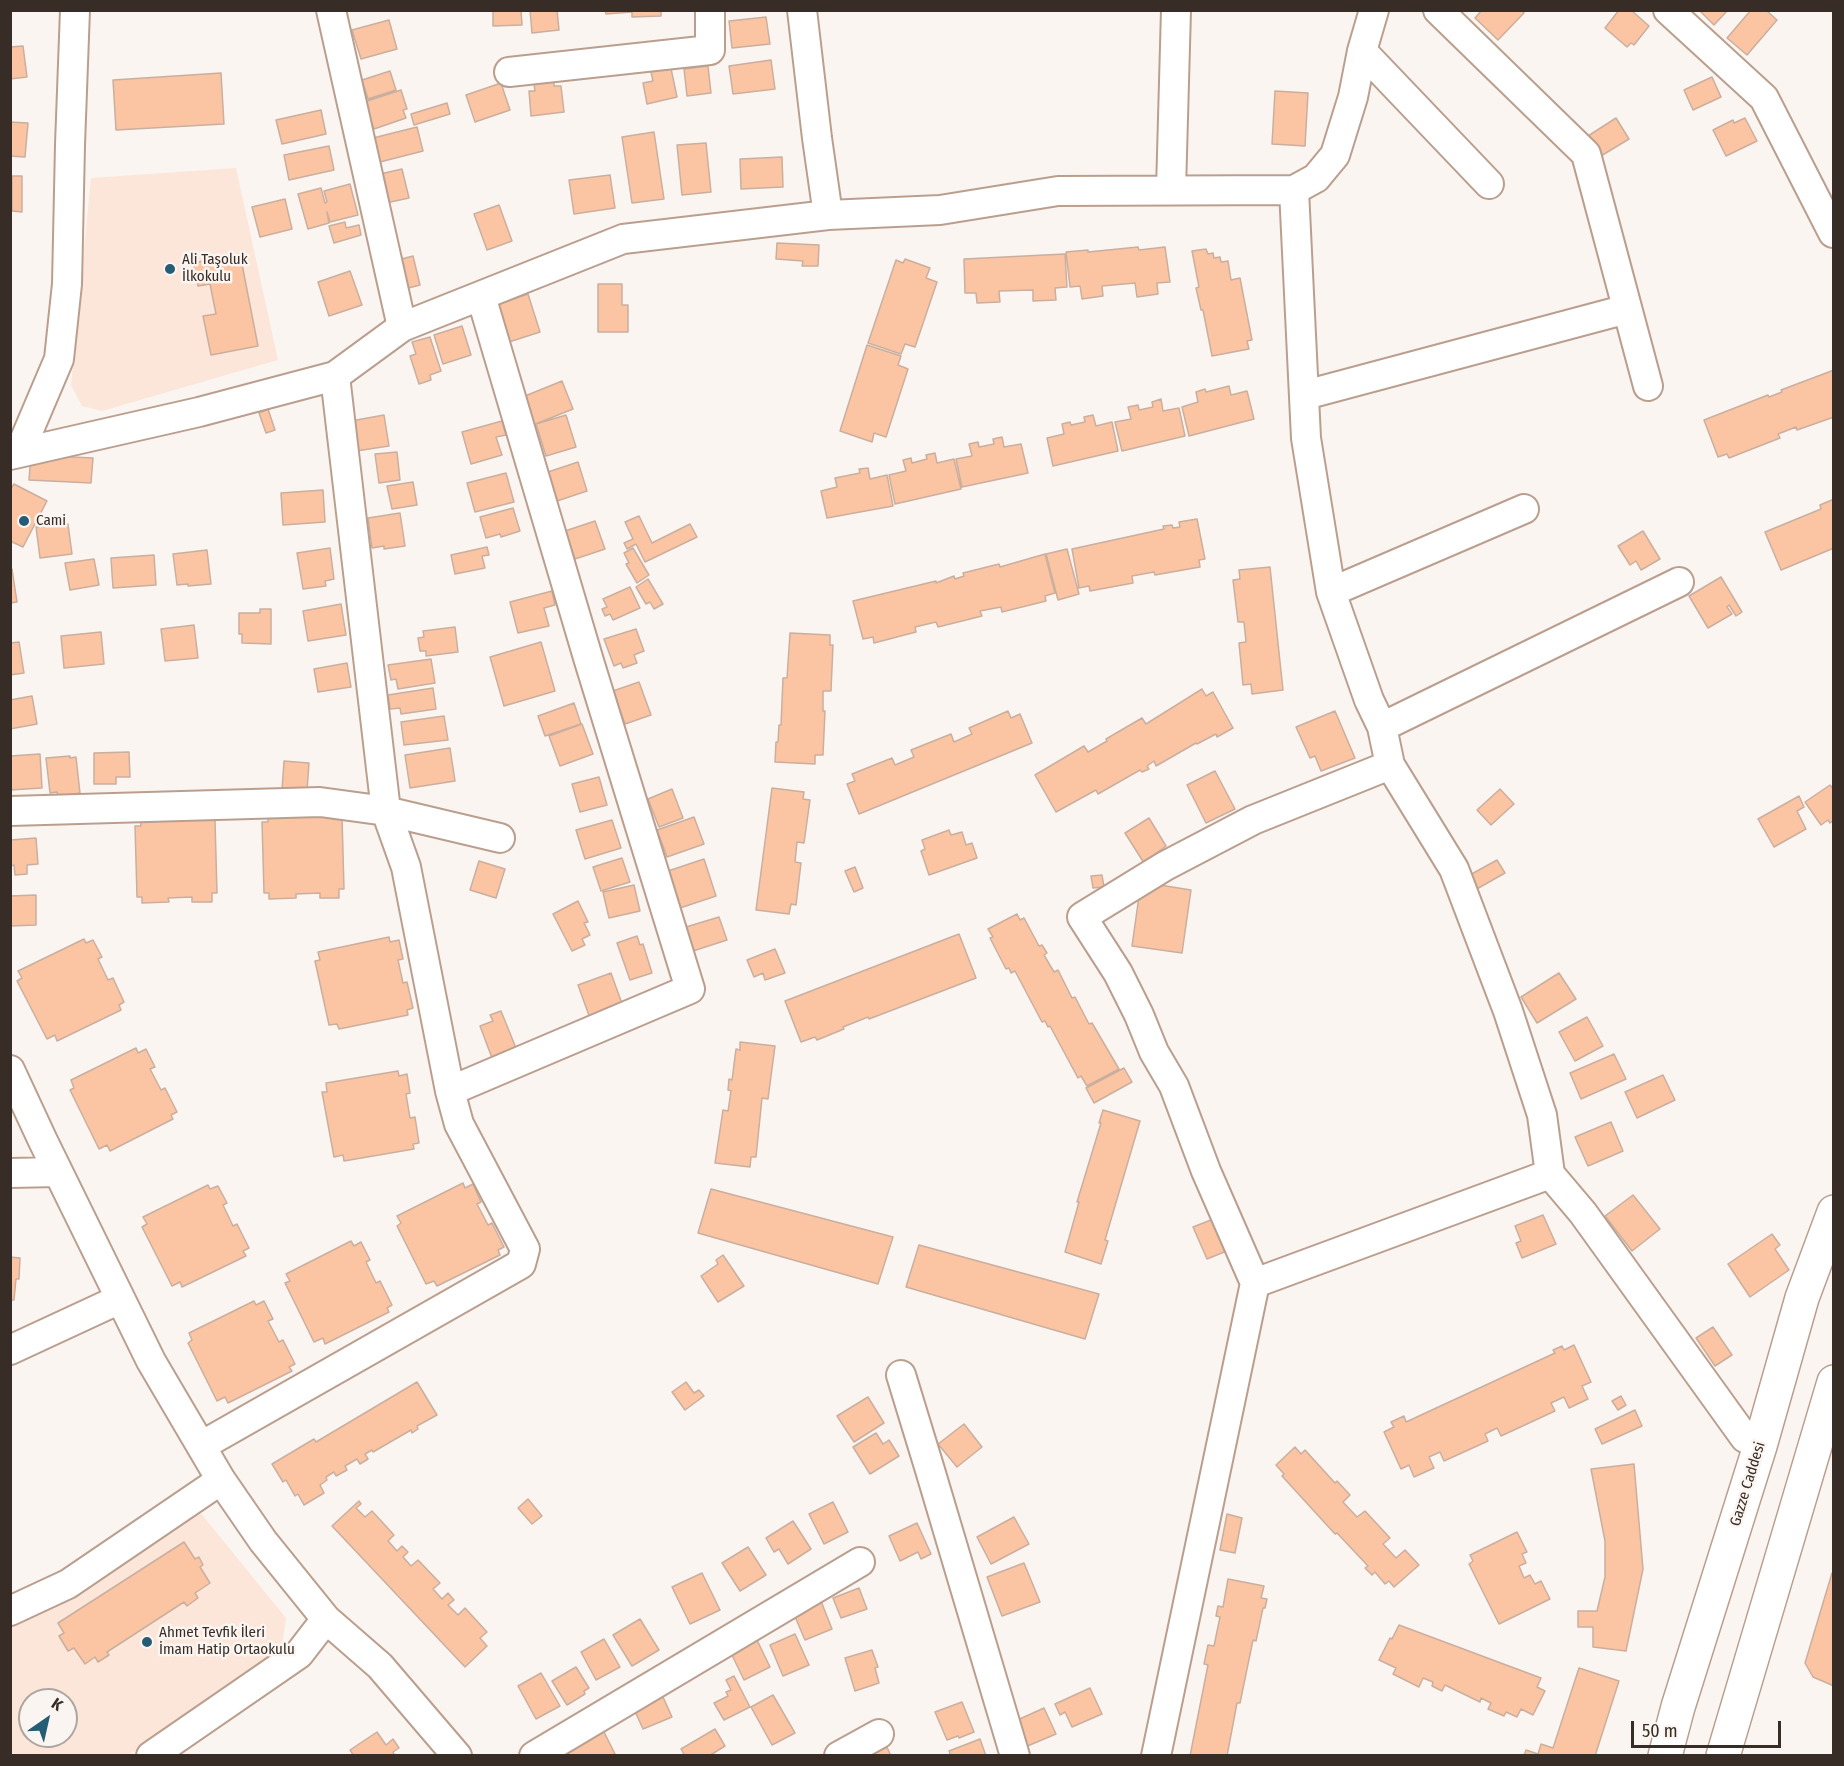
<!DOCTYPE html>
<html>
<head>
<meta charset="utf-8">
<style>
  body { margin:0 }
  #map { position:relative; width:1844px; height:1766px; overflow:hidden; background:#fbf5f1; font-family:"Fira Sans Condensed",sans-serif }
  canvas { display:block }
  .frame { position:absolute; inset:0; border:12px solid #382d26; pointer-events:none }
  .north { position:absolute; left:18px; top:1688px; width:60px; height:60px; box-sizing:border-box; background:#fbf5f1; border:2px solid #ada5a0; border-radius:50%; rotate:34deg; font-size:16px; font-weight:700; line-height:24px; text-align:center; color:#382d26 }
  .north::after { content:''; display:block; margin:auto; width:21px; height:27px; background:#255d77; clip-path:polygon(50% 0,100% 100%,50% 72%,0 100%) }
  .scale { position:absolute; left:1631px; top:1721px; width:150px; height:27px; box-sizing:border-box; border:3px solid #382d26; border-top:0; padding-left:8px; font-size:18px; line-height:21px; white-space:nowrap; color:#382d26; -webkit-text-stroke:4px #fbf5f1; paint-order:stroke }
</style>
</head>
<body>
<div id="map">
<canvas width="1844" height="1766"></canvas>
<div class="frame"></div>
<div class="north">K</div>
<div class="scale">50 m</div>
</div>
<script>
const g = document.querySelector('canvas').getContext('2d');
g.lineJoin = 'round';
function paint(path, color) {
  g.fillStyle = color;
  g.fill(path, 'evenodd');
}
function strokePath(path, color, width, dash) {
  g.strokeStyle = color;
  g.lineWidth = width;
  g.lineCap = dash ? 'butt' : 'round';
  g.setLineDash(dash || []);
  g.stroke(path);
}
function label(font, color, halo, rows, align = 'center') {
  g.font = font + ' "Fira Sans Condensed",sans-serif';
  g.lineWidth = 5;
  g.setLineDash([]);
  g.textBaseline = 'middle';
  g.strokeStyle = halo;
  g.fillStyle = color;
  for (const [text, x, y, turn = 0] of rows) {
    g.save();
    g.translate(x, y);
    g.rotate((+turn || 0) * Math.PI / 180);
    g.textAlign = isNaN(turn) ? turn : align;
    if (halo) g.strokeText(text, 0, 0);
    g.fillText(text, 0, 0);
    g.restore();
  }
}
paint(new Path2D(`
  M236,168L278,360L102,411L82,406L71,385L91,178Z
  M199,1511L286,1618L280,1658L129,1755L13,1756L11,1751V1625L182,1516ZM30,1700H66V1736H30Z`), '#fce6d9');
const building = new Path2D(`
  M493,10H521L522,25L493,26Z
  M530,10H557L559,30L532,33Z
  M605,10H661V16L632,17V12L606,14Z
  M1482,10H1522L1524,13L1498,40L1475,18Z
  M1619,10H1631L1649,26L1634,45L1631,43L1627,47L1605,28Z
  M1699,10H1728L1714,25Z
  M1751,10H1766L1777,20L1747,55L1727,38Z
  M766,17L770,44L732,48L729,21Z
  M389,20L397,49L361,59L352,30Z
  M23,46L27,77L10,79V47Z
  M669,59L677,97L647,104L643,83L653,81L649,63Z
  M771,60L775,89L733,94L729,66Z
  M708,66L711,93L687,96L684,69Z
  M390,71L396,90L368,99L362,80Z
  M221,73L224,124L116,130L113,80Z
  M554,77V86H561L564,112L531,116L529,91H535L533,78Z
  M1712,77L1721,97L1693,110L1684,90Z
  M501,83L510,110L475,122L466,95Z
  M401,90L407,109L403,110L406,118L374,129L364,102Z
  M1275,91L1308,93L1305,146L1272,144Z
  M447,103L450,114L414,125L411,114Z
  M321,110L326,134L282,144L276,120Z
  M1616,118L1629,139L1601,156L1588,136Z
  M1745,118L1757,141L1726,156L1713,130L1733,120L1734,123Z
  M10,122L28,123L25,157L10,156Z
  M417,127L423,151L376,163L369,139Z
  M654,132L664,199L632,203L622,137Z
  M706,143L711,192L682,195L677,145Z
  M329,146L334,170L289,180L284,155Z
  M782,157L783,187L741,189L740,159Z
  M402,169L409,198L386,203L380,174Z
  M610,175L615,208L574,214L569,180Z
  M12,176H22V212L12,211Z
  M350,184L358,215L330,222L327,212L329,223L308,229L298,194L321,188L325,203L327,202L324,191Z
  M285,199L292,229L260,237L252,207Z
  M499,205L512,241L487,250L474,214Z
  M345,222L346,228L359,225L361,235L334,243L329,226Z
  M777,243L819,245L818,266H802L803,261L776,259Z
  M1138,247L1139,250L1165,247L1170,282L1157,283L1158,294L1137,297L1135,283L1102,286L1103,296L1082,299L1080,286L1070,287L1066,252L1088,250V252Z
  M1206,249L1208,254L1213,253L1214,258L1220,257L1221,262L1228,261L1231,280L1240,278L1252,340L1247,341L1249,349L1212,356L1203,310H1201L1196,288L1199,287L1192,251Z
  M240,254L258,346L211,355L203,316L216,314L210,284L198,286L193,263Z
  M1065,254L1067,287L1055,288L1056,300L1033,301V290L999,291L1000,302L977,303L976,293H965L964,259Z
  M413,256L420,285L397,291L390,262Z
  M905,259L930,268L926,278L937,282L915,347L905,344L901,354L868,343L896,260L903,263Z
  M350,271L362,305L329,316L318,282Z
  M598,284H622V305H628V332H598Z
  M528,294L540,332L509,342L497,305Z
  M462,326L471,355L443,364L434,335Z
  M430,337L441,371L430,375L431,380L419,384L410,356L416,354L412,342Z
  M867,345L901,356L898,365L908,369L886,437L874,433L872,442L840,431Z
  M1834,370V417L1797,430L1796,427L1778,434L1780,438L1729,458L1727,454L1718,457L1704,420L1768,395L1769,397L1782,392L1781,390Z
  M562,381L573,409L533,425L528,412L531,411L525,396Z
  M1229,386L1231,395L1247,391L1254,419L1189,436L1182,407L1198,402L1196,392L1205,389L1206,392Z
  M1161,399L1163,411L1179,408L1185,436L1122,451L1115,422L1131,419L1128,407L1138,405L1139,410L1153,407L1152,402Z
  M268,409L275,430L266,433L259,413Z
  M384,415L389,446L356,451L351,421Z
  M566,415L576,447L546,456L536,424Z
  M1093,415L1096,426L1112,422L1118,451L1053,466L1047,438L1064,434L1062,424L1070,422L1071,425L1085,422L1084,417Z
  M502,421L506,435L496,437L502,455L471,464L462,432Z
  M1002,437L1004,447L1021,444L1028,473L962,487L956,459L972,456L969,444L978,442L979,447L994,444L993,439Z
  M397,452L400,480L379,483L375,454Z
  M935,453L937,463L954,459L961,489L895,504L889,475L906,471L903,460L911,458L912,463L927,459L926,455Z
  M31,455L93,458L91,483L29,480Z
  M578,462L587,491L557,501L548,472Z
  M868,468L870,479L887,475L893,506L827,518L821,491L837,487L835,478L860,473L859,469Z
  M506,473L514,502L475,512L467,483Z
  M413,482L417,505L392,509L387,486Z
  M14,484L47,501L23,547L10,541V490Z
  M323,490L325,522L283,525L281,493Z
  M1834,499V548L1781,570L1765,532L1821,509L1820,505Z
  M513,508L520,531L501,537L500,534L486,538L480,517Z
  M400,513L405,546L384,549V546L372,548L368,518Z
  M639,516L652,543L690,524L697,537L645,562L636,544L627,549L624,543L633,539L625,522Z
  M1197,519L1205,559L1199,560L1200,567L1155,575L1154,572L1132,576L1133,583L1090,591L1089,586L1079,588L1072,549L1164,529L1163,526L1172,525L1173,528L1180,527L1179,522Z
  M595,521L605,549L575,559L565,531Z
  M68,524L72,554L40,558L36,527Z
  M1643,531L1660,559L1641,570L1636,561L1630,565L1618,546Z
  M487,547L489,555L482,556L485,568L455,574L451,555Z
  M330,548L334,579L325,581L326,586L303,589L297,553Z
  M633,548L649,575L637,583L626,564L629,563L624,553Z
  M1067,549L1079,594L1058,600L1046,554Z
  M207,550L211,584L188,586V584L177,585L173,554Z
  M1045,554L1055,593L1045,596L1046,601L1002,612L1001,607L980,611L982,616L938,627L936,622L915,627L916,632L874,643L873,637L863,639L853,601L936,581V583L954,576L955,579L964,576L963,573L999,564L1000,567Z
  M154,555L156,585L113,588L111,558Z
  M94,559L99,585L70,590L65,563Z
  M1270,567L1283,690L1252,694L1251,684L1243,685L1239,643L1246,642L1244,622H1238L1233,580L1240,579L1239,570Z
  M12,569L17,602L10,603V570Z
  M1721,577L1742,612L1736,616L1729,605L1727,607L1732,614L1708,628L1689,596Z
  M648,579L663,604L654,609L650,602L646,604L636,587Z
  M630,587L640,608L613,620L610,614L605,616L602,609L607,607L603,599Z
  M552,591L555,605L544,608L549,626L518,633L510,602Z
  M341,604L346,635L308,641L303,611Z
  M260,609H271V644L242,643V634H239V613H260Z
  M194,625L198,658L165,661L161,629Z
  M455,627L458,652L426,656V651H420L418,638L424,637L423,631Z
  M636,629L644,651L634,655L637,663L623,668L621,663L614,666L604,639Z
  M101,632L104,664L64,668L61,636Z
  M790,633L830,635V645H833L831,691H823V711H825L823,755H815V764L775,762L776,742H778L779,725H781L783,678H787Z
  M19,642L24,673L10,675V643Z
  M541,642L555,691L504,706L490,657Z
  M431,659L435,683L398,689L396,679L391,680L388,665Z
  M347,663L351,687L318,692L314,669Z
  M639,682L651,715L625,724L613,691Z
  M433,688L436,709L401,714L400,708L390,709L388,695Z
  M1202,689L1206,696L1213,692L1233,728L1217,737L1216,734L1197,744L1196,743L1156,766L1154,761L1147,766L1149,769L1142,772L1140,770L1098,794L1096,790L1056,812L1035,775L1084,746L1088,752L1107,741L1106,739L1142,718L1146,724Z
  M32,696L37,724L10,729V700Z
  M574,703L581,724L545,736L538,716Z
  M1008,711L1011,718L1020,714L1032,743L859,814L847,784L855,781L852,774L892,758L895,765L914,757L911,750L951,734L954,742L972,734L969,728Z
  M1335,711L1355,758L1321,771L1315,756L1310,758L1296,727Z
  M444,716L448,740L404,745L401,722Z
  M582,724L593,754L560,766L549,736Z
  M450,748L455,781L410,788L405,755Z
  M129,752L130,777H116V784H94V753Z
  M40,754L42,788L10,790V756Z
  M70,756V758L76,757L80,793L58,796L57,792L50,793L46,758Z
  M284,761L309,763L307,791L282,790Z
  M1215,771L1235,809L1206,823L1187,785Z
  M599,777L607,805L580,812L572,784Z
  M1830,785L1834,790V820L1830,823L1828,820L1821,825L1805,802Z
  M772,788L804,792L803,799L810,800L804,843L797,842L795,862L801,863L796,905L791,904L789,914L756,910Z
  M672,789L683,818L659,827L648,799Z
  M1500,789L1514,804L1491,825L1477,810Z
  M1799,796L1804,807L1797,811L1806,829L1774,847L1758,819Z
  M268,813L342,816L344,889H339V898H320V893L296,894V898L269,899V893H264L262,822H268Z
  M206,815V820H215L217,893H212V902H192V897L168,898L169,902L142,903V897H137L135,826H141L140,817Z
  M694,817L704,844L667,857L657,830Z
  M1149,818L1166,846L1158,852L1159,854L1144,863L1125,833Z
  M612,820L621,848L585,859L576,830Z
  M949,830L951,835L962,832L966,845L972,843L977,858L929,875L921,851L925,849L922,840Z
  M36,838L38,864L27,865V874L15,875L14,865L10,866V840Z
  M622,858L630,882L601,891L593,867Z
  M704,859L716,896L680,908L668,871Z
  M1497,860L1505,873L1475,890L1468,876Z
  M479,861L505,869L496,898L470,890Z
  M855,867L863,888L854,892L845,871Z
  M1102,875L1104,887L1093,888L1091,876Z
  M1141,882L1191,890L1182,953L1132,946Z
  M634,885L640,911L609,918L603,892Z
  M36,895V925L10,926V896Z
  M578,901L588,922L584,923L590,935L582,939L585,945L572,951L553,914Z
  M1017,914L1020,920L1024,918L1039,946L1042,945L1047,953L1044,955L1054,972L1058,970L1072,998L1075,997L1089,1024L1092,1023L1119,1069L1087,1086L1081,1076L1078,1078L1050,1026L1048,1027L1045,1021L1042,1022L1015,971L1011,973L1009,968L1006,969L990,938L993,937L988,929Z
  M719,917L727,940L693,951L686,927Z
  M959,934L976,978L869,1019L868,1017L843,1027L844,1029L817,1040L815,1037L801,1042L785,1001Z
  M637,936L640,945L643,944L652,973L630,980L617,943Z
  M389,937L390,942L399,940L403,959L398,960L403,983L407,982L413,1008L407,1010L408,1015L339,1029L337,1024L329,1025L315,961L320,960L318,952Z
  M84,939L86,943L93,940L102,957L98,959L108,980L113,978L124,1002L119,1005L121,1010L57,1041L55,1035L47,1039L17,981L22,978L18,971Z
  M775,949L785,973L765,980L763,973L754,977L747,960Z
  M611,973L625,1012L592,1024L578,985Z
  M1559,973L1576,999L1537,1023L1521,997Z
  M501,1011L518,1053L492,1058L480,1026L493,1021L490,1015Z
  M1587,1017L1603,1046L1575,1061L1559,1032Z
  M740,1042L775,1046L768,1099L762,1098L756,1157H751L750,1167L715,1163L723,1110L728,1111L731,1091L728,1090L729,1079L732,1080L736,1049L740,1050Z
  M136,1048L138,1053L146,1049L155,1067L150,1069L161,1090L165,1088L177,1112L171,1115L173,1119L110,1151L107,1145L99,1149L70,1090L74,1088L71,1080Z
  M1614,1054L1626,1079L1581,1099L1570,1073Z
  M1124,1068L1132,1082L1094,1103L1086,1088Z
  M398,1071L399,1076L407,1074L410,1093L406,1094L410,1118L415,1117L419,1143L413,1144L414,1149L344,1161L343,1155L334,1157L322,1092H327L326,1083Z
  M1663,1075L1675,1100L1637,1118L1625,1092Z
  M1103,1110L1140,1121L1105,1240L1108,1241L1101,1264L1065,1252L1079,1202H1077L1101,1123H1099Z
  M1611,1122L1623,1151L1588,1166L1575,1137Z
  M463,1183L465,1188L473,1184L481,1202L477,1204L488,1225L492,1223L504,1247L498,1250L500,1255L437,1286L434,1281L426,1284L397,1226L401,1223L397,1216Z
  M208,1185L210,1189L218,1186L227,1203L223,1205L233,1226L237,1224L249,1248L243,1251L246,1256L182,1287L180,1282L172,1286L142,1227L147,1224L143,1217Z
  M711,1189L893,1237L878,1284L698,1233Z
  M1633,1195L1660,1229L1632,1251L1605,1216Z
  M1543,1215L1556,1244L1522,1258L1516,1243L1521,1241L1515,1226Z
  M1221,1216L1234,1248L1207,1259L1193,1227Z
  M1772,1234L1780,1245L1775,1249L1789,1270L1750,1297L1728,1264Z
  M351,1241L354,1246L361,1242L370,1260L366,1262L376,1283L380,1281L392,1305L387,1308L389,1312L325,1344L323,1338L314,1342L285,1283L290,1281L286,1274Z
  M919,1245L1099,1294L1085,1339L906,1287Z
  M723,1255L744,1286L718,1302L701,1276L718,1264L716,1260Z
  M10,1257L20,1258L19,1279H16L14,1300H10Z
  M254,1301L256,1305L264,1301L273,1319L268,1321L279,1342L283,1340L295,1364L289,1367L292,1371L228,1403L225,1397L217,1401L188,1343L192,1340L189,1333Z
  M1713,1327L1732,1355L1715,1366L1696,1338Z
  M1574,1345L1591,1382L1582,1386L1588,1399L1569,1408L1564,1397L1551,1403L1555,1411L1501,1436L1497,1428L1485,1434L1488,1441L1444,1461L1440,1452L1429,1457L1434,1468L1414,1477L1409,1465L1401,1469L1384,1432L1394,1427L1391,1422L1404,1416L1406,1422L1555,1353L1553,1350L1562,1346L1564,1350Z
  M417,1382L437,1415L417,1426L418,1429L412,1433L411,1430L373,1452L372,1450L365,1454L368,1459L360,1464L357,1459L345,1466L347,1470L336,1476L334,1472L326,1477L327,1480L320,1485L324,1493L304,1505L298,1494L295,1496L286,1480L283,1482L272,1464L314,1439L316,1442Z
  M686,1382L694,1393L699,1390L704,1396L685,1410L672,1392Z
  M1621,1396L1626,1405L1618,1410L1612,1401Z
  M868,1397L884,1423L854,1442L837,1416Z
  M1635,1410L1642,1426L1602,1444L1595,1429Z
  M964,1424L982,1447L957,1467L938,1444Z
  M876,1433L883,1444L889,1440L899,1456L870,1474L853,1447Z
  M1295,1447L1301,1454L1305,1450L1335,1483L1337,1481L1350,1495L1343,1502L1357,1517L1365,1511L1390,1538L1383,1544L1396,1558L1405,1550L1419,1565L1394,1587L1389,1581L1385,1584L1375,1572L1372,1575L1365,1568L1368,1566L1337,1533L1335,1534L1282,1476L1284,1474L1276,1465Z
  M1634,1464L1643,1569L1626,1651L1593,1647V1627H1578V1611H1597L1605,1577V1541L1591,1469Z
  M528,1499L542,1516L532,1524L518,1508Z
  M359,1501L361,1504L356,1508L365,1517L372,1511L394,1535L388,1541L397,1551L402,1546L408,1552L403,1557L411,1566L418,1560L440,1583L433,1589L442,1599L448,1593L454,1600L448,1605L458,1615L465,1608L487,1632L480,1638L487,1646L465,1667L332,1526Z
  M833,1502L848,1532L824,1544L809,1514Z
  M1227,1514L1242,1518L1235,1553L1220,1550Z
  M1014,1517L1029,1544L991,1564L977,1537Z
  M793,1521L811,1549L788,1564L779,1549L774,1552L766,1538Z
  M917,1523L931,1554L921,1559L918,1552L900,1561L889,1536Z
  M1517,1532L1527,1552L1522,1554L1526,1563L1519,1566L1524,1578L1530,1575L1535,1584L1541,1581L1550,1599L1499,1624L1469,1564L1473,1561L1470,1555Z
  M184,1542L195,1559L199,1557L203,1565L200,1567L210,1583L195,1593L198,1598L187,1606L184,1602L107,1652L109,1655L98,1662L95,1657L85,1664L74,1648L68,1651L59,1636L64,1633L58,1623Z
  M748,1547L766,1575L740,1591L722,1563Z
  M1024,1563L1040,1602L1002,1616L987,1577Z
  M702,1573L720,1610L690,1624L672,1587Z
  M1832,1573H1834V1686L1813,1677L1805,1663Z
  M1228,1579L1264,1586L1261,1598L1267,1599L1265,1608H1263L1256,1641L1253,1640L1240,1703H1237L1227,1756H1190L1208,1665L1204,1664L1208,1645L1214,1646L1220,1617L1216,1616L1218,1606L1223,1607Z
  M859,1588L867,1609L841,1618L833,1598Z
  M819,1596L832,1629L805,1640L793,1612Z
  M640,1619L659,1650L632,1666L613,1635Z
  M1399,1625L1541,1678L1537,1687L1545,1691L1533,1715L1521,1709L1517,1717L1506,1712L1504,1716L1488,1709L1491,1703L1481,1698L1480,1702L1445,1685L1442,1691L1432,1686L1433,1682L1423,1678L1419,1687L1393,1674L1396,1668L1379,1660L1390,1638L1392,1639Z
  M795,1634L809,1665L783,1676L770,1645Z
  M604,1639L620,1667L596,1680L581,1652Z
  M757,1640L770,1667L744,1680L731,1653Z
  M872,1650L878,1667L875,1668L879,1683L855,1691L845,1658Z
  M576,1667L589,1688L584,1691L585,1694L567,1705L552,1681Z
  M1579,1668L1619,1681L1595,1756H1524L1526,1750L1538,1754L1541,1744L1553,1748Z
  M541,1673L560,1706L536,1719L518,1686Z
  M734,1676L750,1707L724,1720L714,1703L728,1696L726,1692L731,1690L726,1680Z
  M1090,1688L1102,1714L1072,1727L1065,1712L1060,1715L1055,1704Z
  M773,1695L795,1733L772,1745L751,1707Z
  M663,1697L672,1717L643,1729L634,1709Z
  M962,1702L974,1732L959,1738L958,1736L947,1740L935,1712Z
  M1044,1708L1056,1734L1018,1750L1013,1722Z
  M715,1729L725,1746L709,1756H685L681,1749Z
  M603,1730L616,1756H568L567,1752Z
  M377,1732L386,1745L393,1739L399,1748L393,1752L395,1756H354L350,1750Z
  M980,1739L986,1756H951L949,1751Z
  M886,1745L891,1756L863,1755Z`);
paint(building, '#fbc4a3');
strokePath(building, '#caaf9f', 1.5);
const minor = new Path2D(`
  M331,10L402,327
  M802,10L817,138L828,215
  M1438,10L1586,154L1648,386
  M1668,10L1764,98L1833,233
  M1362,51L1489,184
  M509,72L710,50V10
  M1171,190L1176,10
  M1294,190L1306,438L1331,592L1369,700L1382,727L1390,765L1454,869L1508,1011L1542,1115L1550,1174L1583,1213L1745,1438L1760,1446
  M1305,395L1627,309
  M19,453L59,359L67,284L70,145L75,10
  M10,455L199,412L335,376L402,327L623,239L828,215L940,210L1058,191L1294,190L1316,178L1335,155L1353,97L1362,51L1374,10
  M1331,592L1524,509
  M1382,727L1679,582
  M10,811L320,802L386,811L500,838
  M10,1070L43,1141L151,1361L221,1480L263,1541L326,1619L380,1666L457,1756
  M450,1091L690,989L589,661L481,296
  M10,1173L58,1172
  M1255,1283L1206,1171L1174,1086L1154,1052L1139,1015L1118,973L1082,917L1165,866L1253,820L1390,765
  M10,1350L120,1299
  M901,1375L930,1470L1015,1756
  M201,1446L521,1264L525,1249L459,1124L450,1091L406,867L386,811L335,376
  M10,1611L68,1584L221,1480
  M151,1756L299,1654L326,1619
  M534,1756L860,1562
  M839,1756L879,1734
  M1156,1756L1255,1283L1550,1174`);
const major = new Path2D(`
  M1665,1756L1678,1707L1760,1446L1802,1298L1834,1212
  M1723,1756L1834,1382`);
strokePath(minor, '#ba9f8f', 32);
strokePath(major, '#ba9f8f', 36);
strokePath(minor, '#fff', 28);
strokePath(major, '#fff', 33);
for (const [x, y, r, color] of [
  [170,269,6,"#255d77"],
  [24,521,6,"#255d77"],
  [147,1642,6,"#255d77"]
]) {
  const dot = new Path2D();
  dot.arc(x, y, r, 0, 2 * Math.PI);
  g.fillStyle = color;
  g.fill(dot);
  strokePath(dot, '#fbf5f1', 2);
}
label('15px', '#382d26', '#fbf5f1', [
  ["Ali Taşoluk",182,260],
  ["İlkokulu",182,277],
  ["Cami",36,521],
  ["Ahmet Tevfik İleri",159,1633],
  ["İmam Hatip Ortaokulu",159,1650]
], 'left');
label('15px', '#382d26', '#fbf5f1', [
  ["Gazze Caddesi",1748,1484,-73]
]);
</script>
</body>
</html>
